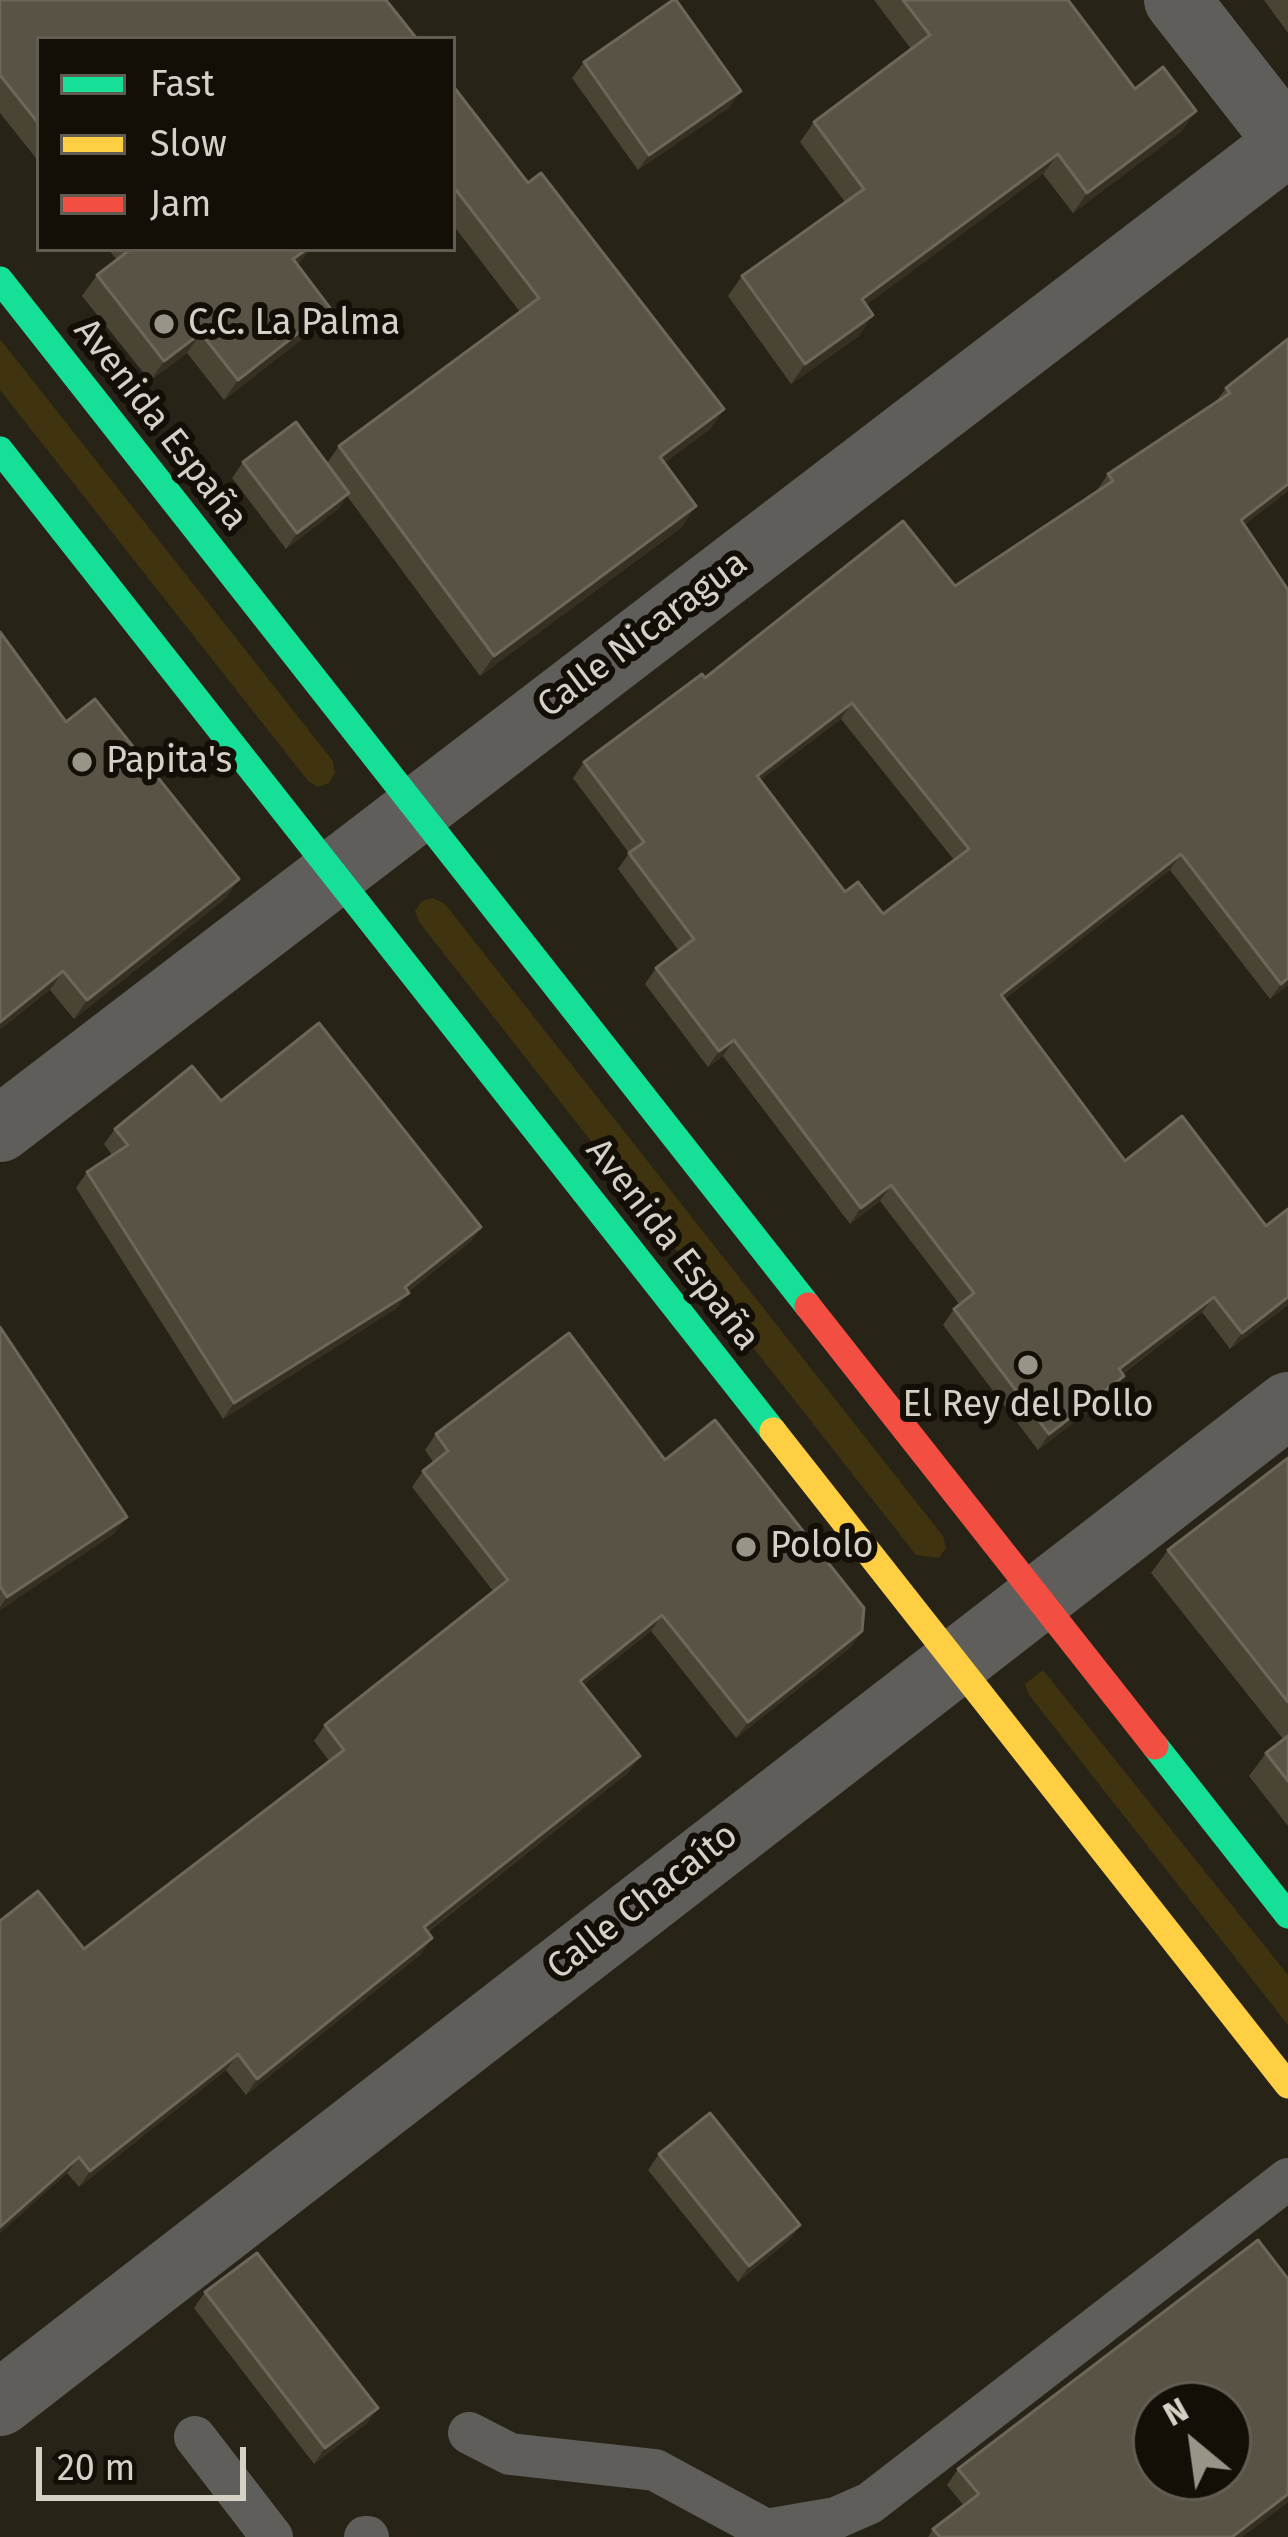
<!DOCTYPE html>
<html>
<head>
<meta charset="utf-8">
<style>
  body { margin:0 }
  #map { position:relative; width:1288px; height:2537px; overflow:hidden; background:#282317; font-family:"Fira Sans",sans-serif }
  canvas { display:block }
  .legend { position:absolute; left:36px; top:36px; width:420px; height:216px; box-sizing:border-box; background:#130f07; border:3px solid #615d53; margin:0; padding:15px 21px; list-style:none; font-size:36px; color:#d6d1c5 }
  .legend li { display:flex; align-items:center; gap:24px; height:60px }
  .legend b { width:60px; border:3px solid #615d53 }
  .north { position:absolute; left:1132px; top:2381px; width:120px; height:120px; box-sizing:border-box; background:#130f07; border:3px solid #615d53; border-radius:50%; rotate:331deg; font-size:33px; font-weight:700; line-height:48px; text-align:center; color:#d6d1c5 }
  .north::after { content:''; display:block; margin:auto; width:42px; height:54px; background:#999488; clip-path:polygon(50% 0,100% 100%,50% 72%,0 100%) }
  .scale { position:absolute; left:36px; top:2447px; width:210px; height:54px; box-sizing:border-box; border:6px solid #d6d1c5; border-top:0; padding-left:15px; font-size:36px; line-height:42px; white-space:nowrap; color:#d6d1c5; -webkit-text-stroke:9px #130f07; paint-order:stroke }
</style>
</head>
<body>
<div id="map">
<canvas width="1288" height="2537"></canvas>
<ul class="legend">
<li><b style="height:15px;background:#16e098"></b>Fast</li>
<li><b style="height:15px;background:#ffcf43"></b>Slow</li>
<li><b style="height:15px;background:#f24e42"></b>Jam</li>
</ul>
<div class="north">N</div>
<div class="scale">20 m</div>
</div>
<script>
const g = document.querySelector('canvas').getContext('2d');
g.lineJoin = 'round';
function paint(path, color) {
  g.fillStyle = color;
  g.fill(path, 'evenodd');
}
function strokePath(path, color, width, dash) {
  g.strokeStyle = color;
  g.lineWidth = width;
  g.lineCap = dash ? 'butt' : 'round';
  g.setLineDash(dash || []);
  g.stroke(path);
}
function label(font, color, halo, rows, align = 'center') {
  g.font = font + ' "Fira Sans",sans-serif';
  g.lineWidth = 12;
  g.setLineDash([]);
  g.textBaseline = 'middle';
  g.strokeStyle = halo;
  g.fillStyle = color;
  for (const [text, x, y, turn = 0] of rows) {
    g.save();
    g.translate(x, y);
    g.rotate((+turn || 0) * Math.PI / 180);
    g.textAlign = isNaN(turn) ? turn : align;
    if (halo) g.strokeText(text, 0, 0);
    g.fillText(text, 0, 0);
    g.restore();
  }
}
paint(new Path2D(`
  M0,339L333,761L335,773L329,783L318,787L308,781L0,390Z
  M433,898L445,904L943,1536L946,1548L939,1558L916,1555L419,922L415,911L422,901Z
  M1043,1670L1288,1975V2025L1029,1695L1025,1684Z`), '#3f3310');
strokePath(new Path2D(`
  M469,2433L510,2454L655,2470L766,2530L836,2518L870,2503L1288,2179
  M195,2437L272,2537
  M365,2537H368`), '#605e5a', 42);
strokePath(new Path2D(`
  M1177,0L1288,142
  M0,1129L1288,143
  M0,2403L1288,1405`), '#605e5a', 66);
strokePath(new Path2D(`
  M0,280L808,1306
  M0,450L773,1431
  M1155,1746L1288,1915`), '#16e098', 27);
strokePath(new Path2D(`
  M773,1431L1288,2085`), '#ffcf43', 27);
strokePath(new Path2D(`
  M808,1306L1155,1746`), '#f24e42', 27);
paint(new Path2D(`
  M0,0L39,39V162L0,113Z
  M874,0H1068L1135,89L1182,131L1073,213L1043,174L866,305L859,336L791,384L728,296L742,276L845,202L800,142L814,122L911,49Z
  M1264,0H1288V33Z
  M584,62L730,107L638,170L572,78Z
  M453,86L528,183L724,409L710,429L664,463L682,527L480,676L347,496L338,509L286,549L232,478L243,462L327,463L339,446L520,312L453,225Z
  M108,249H310L297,266L330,308L316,328L224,400L187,353L150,381L82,296L97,275L117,260Z
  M1288,339V491L1244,525L1288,985L1270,999L1170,870L1004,999L1125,1161L1288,1305L1230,1349L1202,1312L1123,1374L1113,1392L1038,1450L943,1325L954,1309L960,1305L880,1201L850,1224L723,1056L708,1067L645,984L656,968L679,951L618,869L629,853L573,778L584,762L705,678L955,586L1097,490L1108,474L1215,403L1226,388ZM841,719L954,860L883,914L845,892L760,780Z
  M66,722L226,898L74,1019L50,990Z
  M221,1101L481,1227L470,1242L408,1292L397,1308L223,1419L76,1188L87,1172L112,1155L104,1144L115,1129Z
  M0,1327L115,1533L0,1610Z
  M436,1434L665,1460L862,1631L851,1647L736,1738L651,1631L583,1685L629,1772L428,1932L421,1954L246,2095L226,2070L79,2187L67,2173L0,2233V1921L84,1949L330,1762L314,1741L325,1725L493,1591L412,1487L423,1471L434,1463L425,1450Z
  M1288,1458V1826L1249,1776L1266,1753L1283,1739L1151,1573L1168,1550Z
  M659,2154L800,2225L789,2240L738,2282L648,2170Z
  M1288,2279V2502L1242,2537H928L933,2529L964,2506L947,2485L958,2469Z
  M205,2292L378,2408L366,2424L314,2464L194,2308Z`), '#494434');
paint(new Path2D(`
  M741,91L730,107L638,170L649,155Z
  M1196,111L1182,131L1073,213L1087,193Z
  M1058,154L1043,174L847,319L862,299Z
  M307,249H310L299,264L278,280L293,259Z
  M330,308L316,328L224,400L238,380Z
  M873,315L859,336L791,384L805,364Z
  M201,333L187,353L150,381L164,361Z
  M724,409L710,429L646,477L660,457Z
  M1288,484V491L1230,536L1241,520Z
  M349,493L338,509L286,549L297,533Z
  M696,506L682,527L480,676L494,656Z
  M852,703L841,719L745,792L757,776Z
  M1181,854L1170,870L990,1011L1001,995Z
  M239,879L226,898L74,1019L87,1000Z
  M63,971L50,990L0,1030V1022Z
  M1288,978V985L1270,999L1281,984Z
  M734,1040L723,1056L708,1067L719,1051Z
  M891,1185L880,1201L850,1224L861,1208Z
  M481,1227L470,1242L401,1297L409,1293L397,1308L223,1419L234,1403L405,1287Z
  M1214,1297L1202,1312L1108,1385L1119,1369Z
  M1288,1297V1305L1230,1349L1242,1333Z
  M1124,1376L1113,1392L1038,1450L1049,1434Z
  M127,1517L115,1533L0,1610V1607L7,1597Z
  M662,1615L651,1631L568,1697L580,1681Z
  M862,1631L851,1647L736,1738L748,1722Z
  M640,1756L629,1772L413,1943L424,1927Z
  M432,1938L421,1954L246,2095L257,2079Z
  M238,2054L226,2070L79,2187L90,2171Z
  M79,2157L67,2173L0,2233V2227Z
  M800,2225L789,2240L738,2282L749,2266Z
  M378,2408L366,2424L314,2464L325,2448Z
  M1288,2494V2502L1242,2537H1232Z`), '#353022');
const building = new Path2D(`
  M0,0H386L417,39H39V124L0,75Z
  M673,0H676L741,91L649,155L584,62Z
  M903,0H1068L1135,89L1163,67L1196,111L1087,193L1058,154L862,299L873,315L805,364L742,276L864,189L814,122L930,35Z
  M453,86L528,183L541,173L724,409L660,457L696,506L494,656L339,446L539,298L453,186Z
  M131,249H307L293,259L330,308L238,380L201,333L164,361L97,275Z
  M1288,339V484L1241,520L1288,590V978L1281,984L1181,854L1001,995L1125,1161L1182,1116L1266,1226L1288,1209V1297L1242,1333L1214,1297L1119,1369L1124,1376L1049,1434L954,1309L974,1293L891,1185L861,1208L734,1040L719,1051L656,968L694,939L629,853L644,842L584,762L702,674L705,678L903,521L955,586L1113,481L1108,474L1230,393L1226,388ZM852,703L969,849L883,914L858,882L845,892L757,776Z
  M296,422L349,493L297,533L243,462Z
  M0,632L66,722L95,699L239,879L87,1000L63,971L0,1022Z
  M319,1023L481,1227L405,1287L409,1293L234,1403L87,1172L128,1145L115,1129L192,1066L221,1101Z
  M0,1327L127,1517L7,1597L0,1586Z
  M569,1333L665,1460L715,1420L864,1608L862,1631L748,1722L662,1615L580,1681L640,1756L424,1927L432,1938L257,2079L238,2054L90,2171L79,2157L0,2227V1921L38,1891L84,1949L344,1750L325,1725L508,1580L423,1471L448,1451L436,1434Z
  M1288,1458V1702L1168,1550Z
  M1288,1736V1781L1266,1753Z
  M710,2113L800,2225L749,2266L659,2154Z
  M1258,2240L1288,2279V2494L1232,2537H940L933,2529L979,2494L958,2469ZM1156,2405H1228V2477H1156Z
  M257,2253L378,2408L325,2448L205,2292Z`);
paint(building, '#585344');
strokePath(building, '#6c6758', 3);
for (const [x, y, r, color] of [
  [164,324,12,"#999488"],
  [82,762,12,"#999488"],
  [1028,1365,12,"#999488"],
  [746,1547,12,"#999488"]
]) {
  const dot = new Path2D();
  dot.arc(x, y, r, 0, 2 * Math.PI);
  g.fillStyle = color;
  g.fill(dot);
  strokePath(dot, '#130f07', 4.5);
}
label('36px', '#d6d1c5', '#130f07', [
  ["C.C. La Palma",188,324],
  ["Papita's",106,762],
  ["El Rey del Pollo",1028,1406,"center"],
  ["Pololo",770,1547]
], 'left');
label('36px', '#d6d1c5', '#130f07', [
  ["Avenida España",160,425,52],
  ["Calle Nicaragua",643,635,-37],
  ["Avenida España",672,1245,52],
  ["Calle Chacaíto",643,1902,-38]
]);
</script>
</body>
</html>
